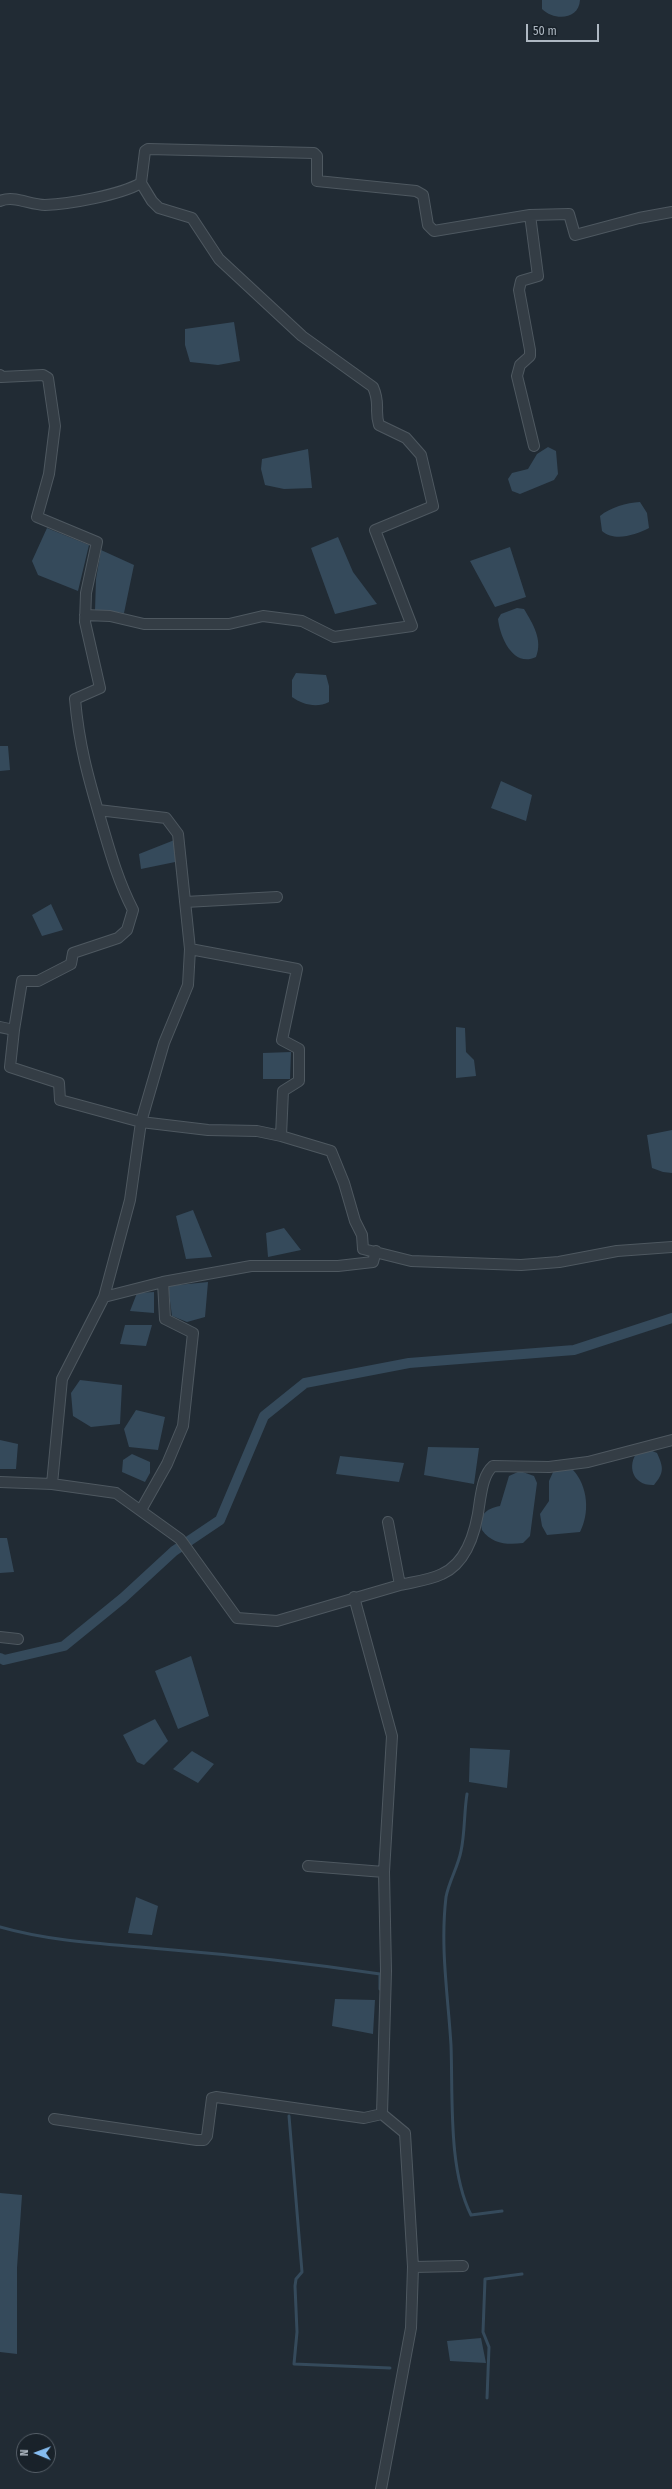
<!DOCTYPE html>
<html>
<head>
<meta charset="utf-8">
<style>
  body { margin:0 }
  #map { position:relative; width:672px; height:2489px; overflow:hidden; background:#212b34; font-family:"Fira Sans Condensed",sans-serif }
  canvas { display:block }
  .north { position:absolute; left:16px; top:2433px; width:40px; height:40px; box-sizing:border-box; background:#19222a; border:1px solid #555e67; border-radius:50%; rotate:271deg; font-size:11px; font-weight:700; line-height:16px; text-align:center; color:#aeb8c2 }
  .north::after { content:''; display:block; margin:auto; width:14px; height:18px; background:#85bcf0; clip-path:polygon(50% 0,100% 100%,50% 72%,0 100%) }
  .scale { position:absolute; left:526px; top:24px; width:73px; height:18px; box-sizing:border-box; border:2px solid #aeb8c2; border-top:0; padding-left:5px; font-size:12px; line-height:14px; white-space:nowrap; color:#aeb8c2; -webkit-text-stroke:3px #19222a; paint-order:stroke }
</style>
</head>
<body>
<div id="map">
<canvas width="672" height="2489"></canvas>
<div class="north">N</div>
<div class="scale">50 m</div>
</div>
<script>
const g = document.querySelector('canvas').getContext('2d');
g.lineJoin = 'round';
function paint(path, color) {
  g.fillStyle = color;
  g.fill(path, 'evenodd');
}
function strokePath(path, color, width, dash) {
  g.strokeStyle = color;
  g.lineWidth = width;
  g.lineCap = dash ? 'butt' : 'round';
  g.setLineDash(dash || []);
  g.stroke(path);
}
paint(new Path2D(`
  M542,0H580C579,20 554,21 542,9Z
  M234,322L240,361L218,365L190,362L185,345V329Z
  M548,447L556,451L558,474L554,480L520,494L512,491L508,479L512,473L528,469L537,454Z
  M308,449L312,488L284,489L265,485L261,469L262,459Z
  M640,502L647,513L649,528C635,535 615,542 602,531L600,516C611,507 626,503 640,502Z
  M47,528L89,545L78,591L38,575L32,561Z
  M338,537L353,572L377,604L335,614L311,548Z
  M510,547L526,597L495,607L470,561Z
  M101,550L134,565L124,613L95,611L96,579Z
  M517,608L524,609C533,624 543,640 536,657C513,668 500,637 498,619L501,614Z
  M296,673L326,675L329,686V702C317,708 303,705 292,697V680Z
  M0,746H8L10,770L0,771Z
  M501,781L532,795L526,821L491,808Z
  M177,839L180,861L141,869L139,854Z
  M51,904L63,930L42,936L32,915Z
  M456,1027L465,1028L466,1052L474,1060L476,1076L456,1078Z
  M291,1052L290,1079H263V1053Z
  M672,1130V1173L663,1172L652,1168L647,1135Z
  M193,1210L212,1257L186,1259L176,1216Z
  M284,1228L301,1250L268,1257L266,1233Z
  M208,1282L205,1317L187,1322L172,1316L168,1286Z
  M154,1292V1313L130,1311L137,1293Z
  M125,1325H152L146,1346L120,1344Z
  M80,1380L122,1385L120,1424L91,1427L73,1416L71,1393Z
  M136,1410L165,1417L158,1450L129,1447L124,1429Z
  M0,1440L18,1444L16,1469H0Z
  M428,1447L479,1448L474,1484L424,1475Z
  M648,1449L657,1453C664,1468 664,1473 654,1485C633,1486 626,1466 638,1451Z
  M132,1454L150,1462V1473L145,1482L122,1472L123,1460Z
  M340,1456L404,1463L399,1482L336,1474Z
  M554,1470H573C588,1486 590,1513 580,1532L547,1535L542,1526L540,1514L549,1501V1481Z
  M520,1471L534,1476L537,1483L530,1536L523,1543C507,1545 492,1544 482,1530C479,1515 485,1509 500,1506L509,1476Z
  M0,1538H7L14,1572L0,1573Z
  M191,1656L209,1716L178,1729L155,1671Z
  M155,1719L168,1741L144,1765L137,1762L123,1735Z
  M470,1748L510,1750L507,1788L469,1782Z
  M192,1751L214,1764L198,1783L173,1769Z
  M136,1897L158,1906L152,1935L128,1933Z
  M335,1999L375,2000L373,2034L332,2026Z
  M0,2193L22,2195L17,2268V2354L0,2352Z
  M481,2338L486,2363L450,2361L447,2341Z`), '#354a5b');
strokePath(new Path2D(`
  M467,1794C464,1812 465,1833 461,1851C458,1867 449,1881 446,1897C440,1948 448,1995 451,2045C453,2098 448,2169 471,2215L502,2211
  M0,1927C52,1942 109,1944 162,1949C235,1955 307,1963 380,1974V1989
  M289,2116L302,2272L296,2279L295,2286L297,2332L294,2364L390,2368
  M487,2398L489,2347L483,2332L485,2279L522,2274`), '#354a5b', 3);
strokePath(new Path2D(`
  M0,1658L4,1660L64,1646L123,1598L174,1551L220,1520L264,1416L305,1383L409,1363L574,1350L672,1318`), '#354a5b', 10);
const street = new Path2D(`
  M0,201C14,195 30,205 45,205C70,204 120,195 141,183
  M530,215L538,276L521,281L519,290L530,350V356L520,365L517,376L534,446
  M0,375L1,377L43,375L48,378L55,426L49,474L37,517L97,542L86,593L85,622L100,688L75,699C79,745 88,777 101,821C110,852 118,881 133,910L127,930L118,938L73,953L71,964L38,981H22L14,1030
  M85,615L110,616L144,624H229L263,616L302,621L334,637L412,626L375,530L433,506L421,455L406,438L379,425C374,410 381,405 373,387L302,336L219,259L192,218L159,208L152,201L141,183L145,151L148,149L314,153L317,156V181L416,191L423,195L428,225L434,231L530,215L569,214L575,235L639,218L672,212
  M98,810L166,818L178,834L190,949L297,969L282,1040L299,1049V1081L283,1091L281,1136
  M185,902L277,897
  M0,1027L14,1030L10,1067L59,1083L60,1100L141,1122L208,1130L257,1131L281,1136L331,1151L344,1183L355,1221L362,1235L363,1249L411,1261L521,1265L559,1262L617,1251L672,1247
  M163,1282L251,1266H338L373,1262L376,1251
  M0,1482L52,1484L116,1493L180,1539L237,1618L277,1621L400,1585
  M52,1484L62,1379L104,1297
  M141,1510L167,1464L183,1426L193,1333L165,1319L163,1282L104,1297L130,1200L141,1122L164,1043L188,985L190,949
  M388,1522L400,1585C413,1582 430,1580 442,1574C469,1562 477,1526 480,1500C482,1488 484,1474 493,1466L549,1467L588,1462L672,1440
  M354,1597L392,1736L384,1872L386,1971L382,2114L405,2133L413,2267L411,2328L381,2489
  M0,1637L18,1639
  M308,1866L384,1872
  M54,2119L197,2140H204L207,2136L212,2098L216,2097L364,2118L382,2114
  M413,2267L463,2266`);
strokePath(street, '#4e5860', 12);
strokePath(street, '#343d45', 10);
</script>
</body>
</html>
